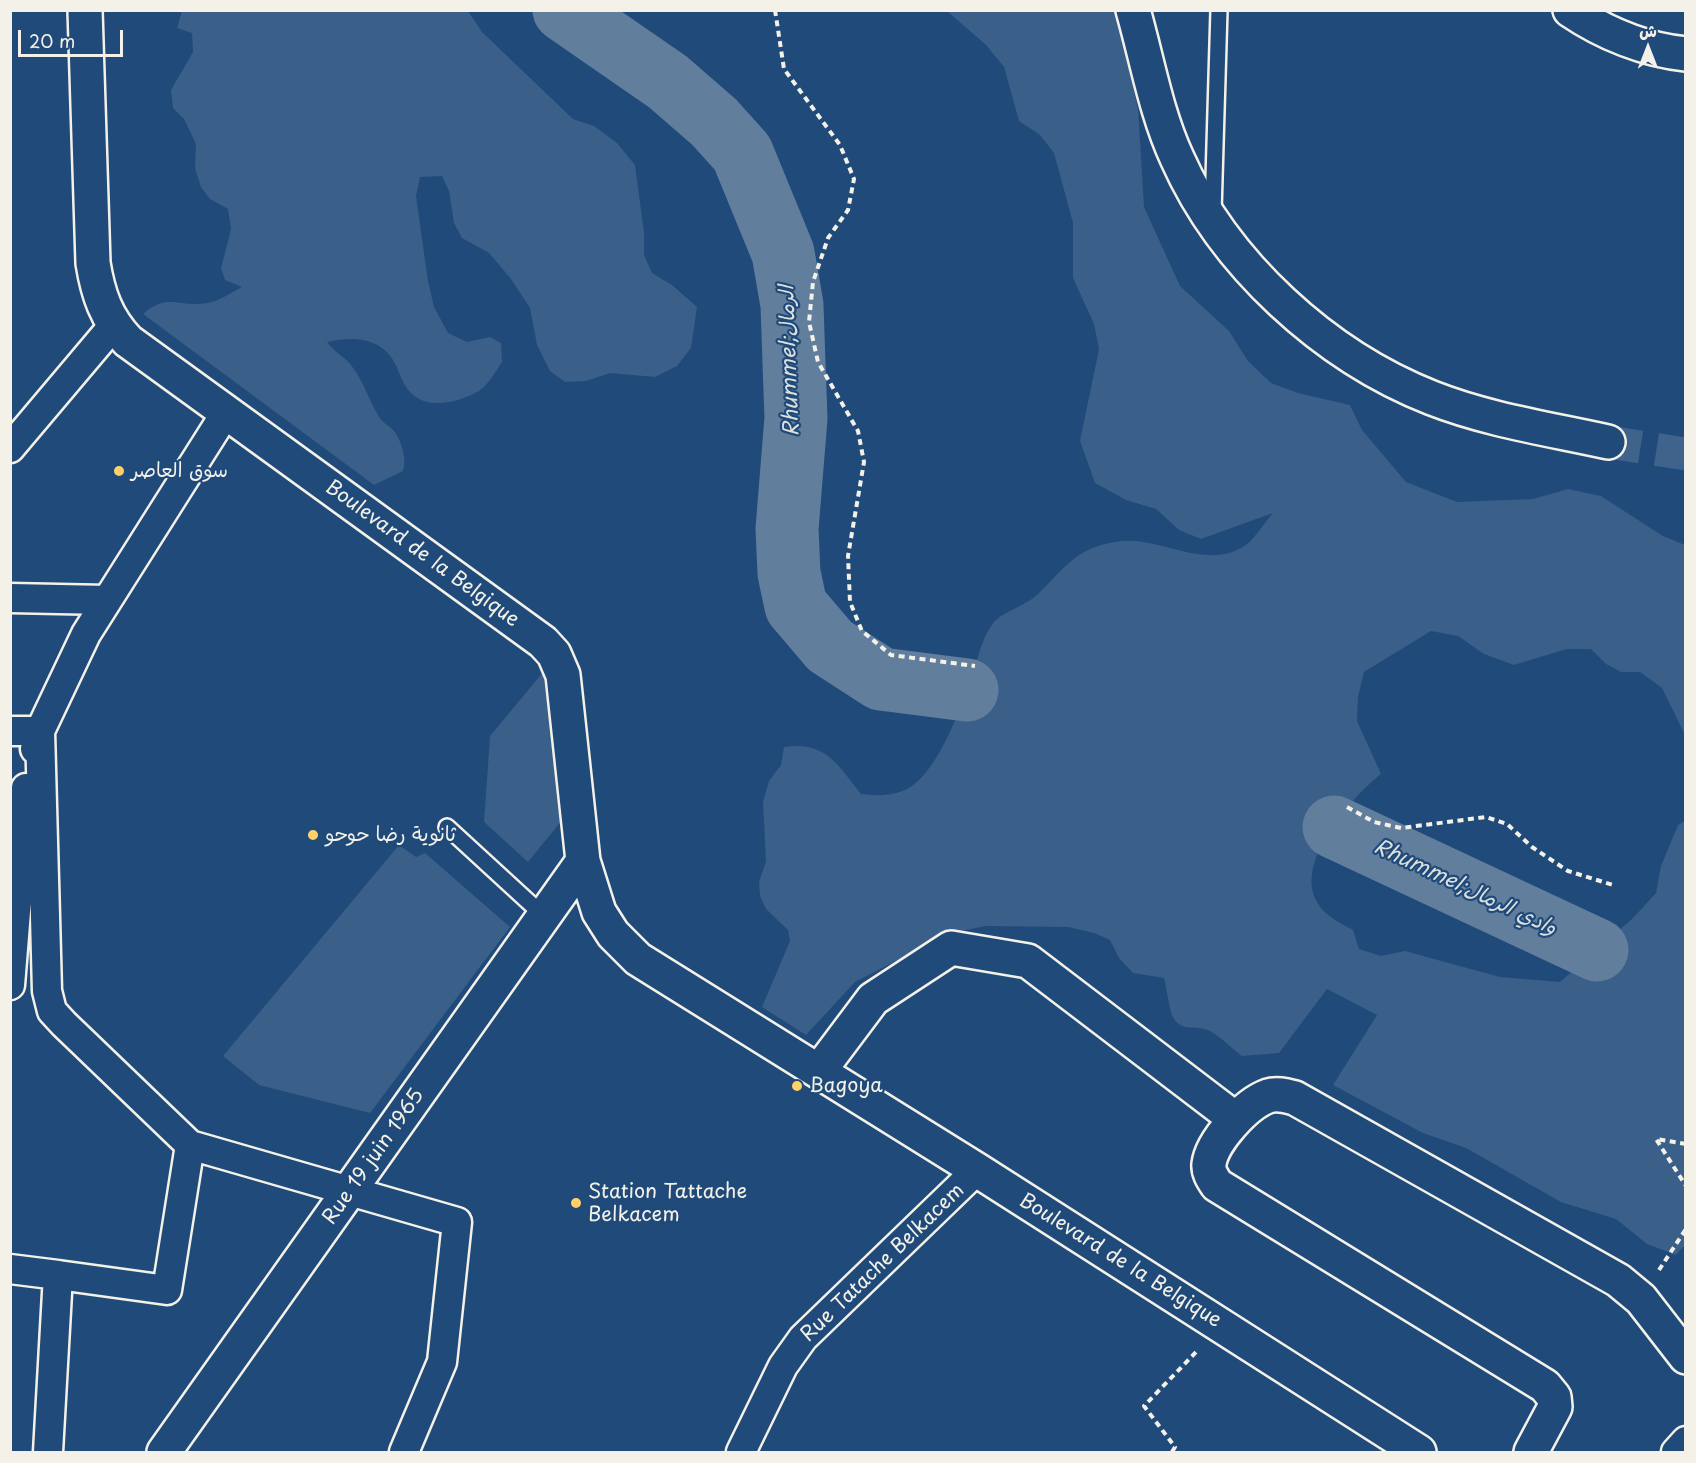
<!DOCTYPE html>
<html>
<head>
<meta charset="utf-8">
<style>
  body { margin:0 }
  #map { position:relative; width:1696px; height:1463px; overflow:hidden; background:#1f4a7a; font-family:"Playpen Sans","Playpen Sans Arabic",sans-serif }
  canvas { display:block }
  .frame { position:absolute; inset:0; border:12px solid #f4f1e8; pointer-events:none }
  .north { position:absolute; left:1618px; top:18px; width:60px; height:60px; -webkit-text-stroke:4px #1f4a7a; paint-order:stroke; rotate:0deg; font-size:16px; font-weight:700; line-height:24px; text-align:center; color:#f4f1e8 }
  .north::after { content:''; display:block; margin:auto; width:21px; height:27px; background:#f4f1e8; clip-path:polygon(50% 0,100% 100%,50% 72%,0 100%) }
  .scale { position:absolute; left:18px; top:30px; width:105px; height:27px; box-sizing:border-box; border:3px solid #f4f1e8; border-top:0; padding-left:8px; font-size:18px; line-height:21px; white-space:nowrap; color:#f4f1e8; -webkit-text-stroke:4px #1f4a7a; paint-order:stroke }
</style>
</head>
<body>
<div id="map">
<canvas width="1696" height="1463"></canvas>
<div class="frame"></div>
<div class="north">ش</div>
<div class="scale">20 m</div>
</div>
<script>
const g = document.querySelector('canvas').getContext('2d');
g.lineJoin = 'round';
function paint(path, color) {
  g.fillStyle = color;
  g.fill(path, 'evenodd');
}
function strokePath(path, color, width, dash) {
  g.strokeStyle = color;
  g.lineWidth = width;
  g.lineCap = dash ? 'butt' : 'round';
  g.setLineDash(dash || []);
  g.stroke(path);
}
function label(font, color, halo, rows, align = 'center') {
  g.font = font + ' "Playpen Sans","Playpen Sans Arabic",sans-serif';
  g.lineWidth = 4.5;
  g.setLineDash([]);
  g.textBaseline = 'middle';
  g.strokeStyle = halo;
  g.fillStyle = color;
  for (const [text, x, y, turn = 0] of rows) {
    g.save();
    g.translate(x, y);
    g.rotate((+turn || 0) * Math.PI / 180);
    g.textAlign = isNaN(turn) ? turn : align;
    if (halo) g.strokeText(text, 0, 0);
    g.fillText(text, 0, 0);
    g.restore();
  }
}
paint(new Path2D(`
  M182,11H468L482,32L573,119L594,126L617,143L635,165L644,233V255L652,273L672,285L697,307L691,348L677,366L655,377L610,373L586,381L565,382L550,371L537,345L530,308L511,279L489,253L462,238L454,223L449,191L442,176L420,177L416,196L428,281L434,307L448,333L467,342L490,337L501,343L502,362C496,371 488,385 479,391C460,402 427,411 410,392C402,384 399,370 393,360C379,337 351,336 327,342C334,352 344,356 351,365C363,380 368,398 378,415C382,423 389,425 394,431C402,441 407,460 403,471L374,485L143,314C168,292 179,308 207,303C218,302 232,292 242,287L225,280L221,268L231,229L228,209L210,199L201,187L195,168L196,144L184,119L173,108L171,90L193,52L192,33L177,28Z
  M947,11H1116L1138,109L1144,207L1180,286L1229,331L1248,361L1271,383L1298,393L1350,405L1362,430L1406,482L1457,502L1533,499L1568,489L1601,496L1663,536L1685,545V735L1662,688L1640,672H1621L1606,664L1591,649H1567L1514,665L1484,654L1458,636L1431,631L1364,672L1358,697L1357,721L1381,774C1352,797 1294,861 1317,902C1324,915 1340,923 1353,930L1359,949L1381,956L1405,951L1500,977L1560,982L1633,918L1656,893L1661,866L1678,825L1685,821V1245L1676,1255L1647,1244L1616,1219L1561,1202L1466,1148L1423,1133L1333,1085L1377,1015L1327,989L1279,1053L1242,1056C1232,1049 1219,1035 1208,1030C1196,1025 1183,1032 1174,1019C1169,1011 1167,989 1164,978L1133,973L1119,958L1110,940L1094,933L1068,927L985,926L948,934L855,982L806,1035L762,1007L790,941L788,930L766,909L760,896L759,882L766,861L763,802L769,781L781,765L784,747C826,741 837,764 861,794C876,796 890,796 905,790C937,776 962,705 973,674C978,658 983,633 996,620C1006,611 1026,605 1038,594C1064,569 1075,548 1115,542C1158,534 1202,571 1243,547C1254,540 1264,523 1273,513L1201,539L1179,530L1156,509L1126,500L1095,483L1080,441L1099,349L1094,324L1073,278V223L1054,153L1040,135L1019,121L1004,67L986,45Z
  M544,671L563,819L528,862L484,822L490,736Z
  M399,845L416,857L425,853L510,927L370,1113L259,1085L223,1056Z`), '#3a5f88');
strokePath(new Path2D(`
  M564,10L668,82L714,122L742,153L783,253L792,305L794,363L796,418L787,529L789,573L796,606L830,646L881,679L967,690
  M1334,827L1597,950`), '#627e9d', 63);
strokePath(new Path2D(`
  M1608,442L1686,454`), '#3f638a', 33, [33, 16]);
const lane = new Path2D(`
  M1213,212L1219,10
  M447,827L545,917`);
const street = new Path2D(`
  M227,411L86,634L40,731L47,991L52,1011L64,1024L190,1145L457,1222L442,1362L404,1452
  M10,448L113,326
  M10,598L107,600
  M10,731H40L35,749
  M10,985L26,788
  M10,1269L58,1275L48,1452
  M58,1275L167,1290L190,1145
  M741,1452L783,1366L803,1338L977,1170
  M1676,1452L1686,1441`);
const secondary = new Path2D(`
  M85,10L93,263C98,294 106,318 128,341L543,642L554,654L563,675L583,861L599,912L613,934L638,959L977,1170L1419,1452
  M1570,10C1604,33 1645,50 1686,54
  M819,1071L873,999L951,948L1028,961L1234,1118
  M164,1452L583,861
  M1531,1452L1555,1407L1554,1397L1545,1386L1217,1185C1213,1179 1208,1172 1209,1164C1212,1141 1246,1104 1268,1096C1277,1093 1287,1096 1295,1098L1618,1280L1641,1299L1686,1357`);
const primary = new Path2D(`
  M1133,10C1147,59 1156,113 1177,158C1224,264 1325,356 1432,398C1488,420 1549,429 1608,442`);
strokePath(lane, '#f4f1e8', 20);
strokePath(street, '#f4f1e8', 33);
strokePath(secondary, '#f4f1e8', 38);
strokePath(primary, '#f4f1e8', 38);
strokePath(new Path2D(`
  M775,10L784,69L840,145L854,179L848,210L828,238L813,282L809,322L818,362L858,431L864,462L848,556L850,602L862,631L891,655L975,666
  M1347,807L1374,822L1401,828L1486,817L1507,824L1532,847L1568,871L1613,885
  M1686,1144L1656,1139L1686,1186
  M1659,1270L1686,1229
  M1172,1452L1175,1447L1144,1406L1198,1350`), '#f4f1e8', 4, [6, 4.5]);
strokePath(lane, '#1f4a7a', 15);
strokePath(street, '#1f4a7a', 28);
strokePath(secondary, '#1f4a7a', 33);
strokePath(primary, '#1f4a7a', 33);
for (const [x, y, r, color] of [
  [119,471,6,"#ffd166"],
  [313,835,6,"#ffd166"],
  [797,1086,6,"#ffd166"],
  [576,1203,6,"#ffd166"]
]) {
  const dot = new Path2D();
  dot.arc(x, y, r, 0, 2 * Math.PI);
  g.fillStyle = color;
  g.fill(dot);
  strokePath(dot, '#1f4a7a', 2);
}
label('20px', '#f4f1e8', '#1f4a7a', [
  ["سوق العاصر",131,471],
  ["ثانوية رضا حوحو",325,835],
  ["Bagoya",809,1086],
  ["Station Tattache",588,1192],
  ["Belkacem",588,1215]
], 'left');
label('20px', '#f4f1e8', '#1f4a7a', [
  ["Boulevard de la Belgique",422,554,36],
  ["Rue 19 juin 1965",374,1157,-55],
  ["Boulevard de la Belgique",1120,1261,32],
  ["Rue Tatache Belkacem",883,1263,-44]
]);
label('italic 21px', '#dee0dd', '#1f4a7a', [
  ["Rhummel;الرمال",790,361,-92],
  ["Rhummel;وادي الرمال",1465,888,25]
]);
</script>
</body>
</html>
